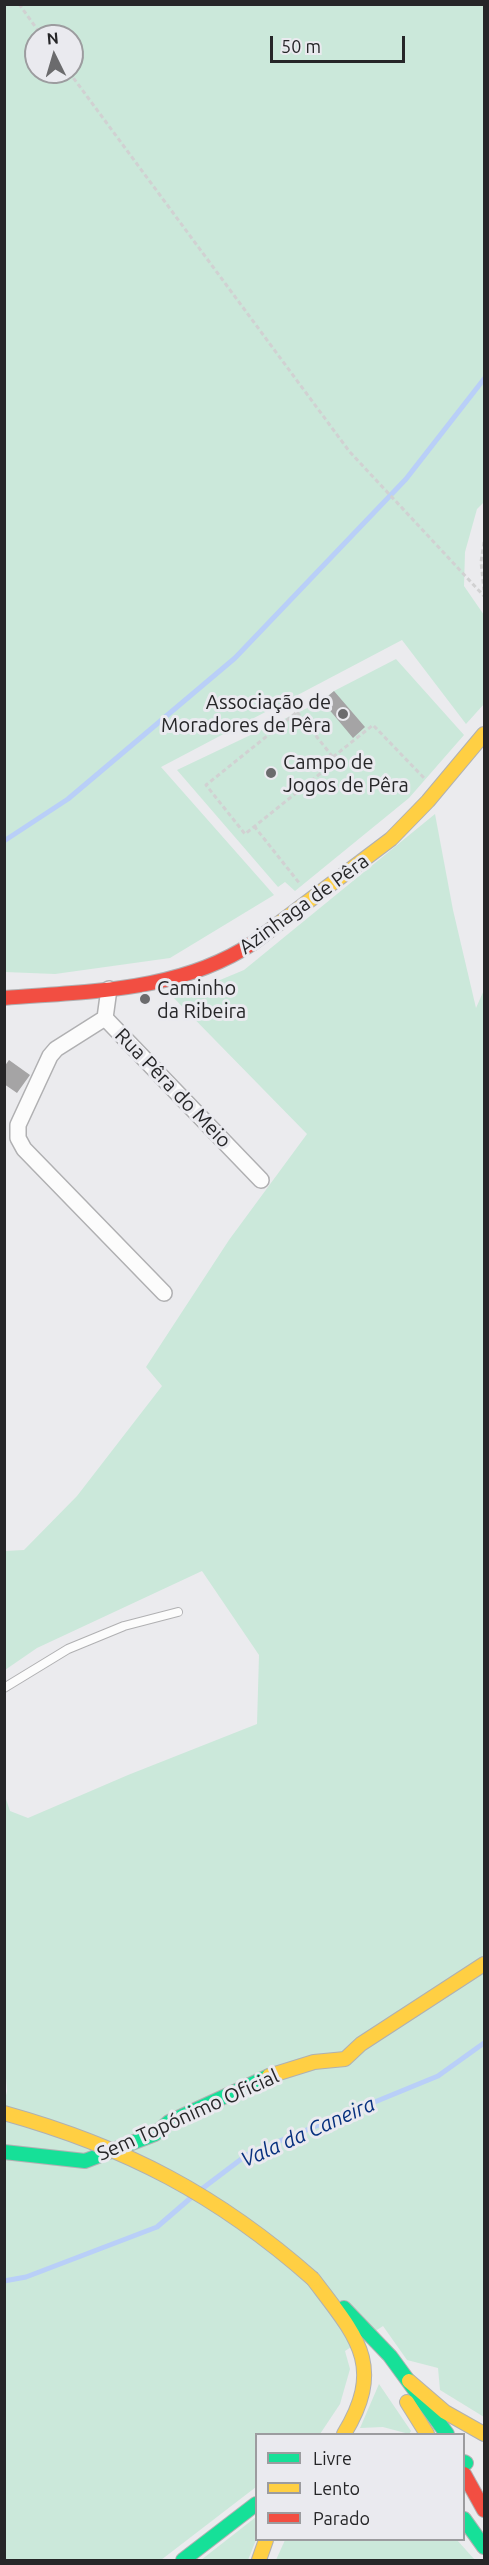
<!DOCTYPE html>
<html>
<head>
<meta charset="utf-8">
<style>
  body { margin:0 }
  #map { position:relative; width:489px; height:2565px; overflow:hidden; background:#ebebee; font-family:Ubuntu,sans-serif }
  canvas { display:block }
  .frame { position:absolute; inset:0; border:6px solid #262628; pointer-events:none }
  .legend { position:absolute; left:255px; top:2433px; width:210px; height:108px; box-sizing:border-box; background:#eaeaef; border:2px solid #9c9c9f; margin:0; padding:8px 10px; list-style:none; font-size:18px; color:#262628 }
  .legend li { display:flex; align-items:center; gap:12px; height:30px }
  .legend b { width:30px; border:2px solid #9c9c9f }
  .north { position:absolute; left:24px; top:24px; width:60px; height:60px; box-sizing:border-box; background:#eaeaef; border:2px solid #9c9c9f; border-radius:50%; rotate:355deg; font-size:16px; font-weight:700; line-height:24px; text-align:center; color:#262628 }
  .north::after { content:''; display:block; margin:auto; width:21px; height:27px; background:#6b6b6d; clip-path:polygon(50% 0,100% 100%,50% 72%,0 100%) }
  .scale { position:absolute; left:270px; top:36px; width:135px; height:27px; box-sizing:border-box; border:3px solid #262628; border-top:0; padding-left:8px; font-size:18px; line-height:21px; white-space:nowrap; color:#262628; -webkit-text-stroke:4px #eaeaef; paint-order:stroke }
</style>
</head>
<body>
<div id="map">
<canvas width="489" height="2565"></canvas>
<div class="frame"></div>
<ul class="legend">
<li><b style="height:8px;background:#16e098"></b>Livre</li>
<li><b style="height:8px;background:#ffcf43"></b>Lento</li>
<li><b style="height:8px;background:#f24e42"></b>Parado</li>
</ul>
<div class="north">N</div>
<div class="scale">50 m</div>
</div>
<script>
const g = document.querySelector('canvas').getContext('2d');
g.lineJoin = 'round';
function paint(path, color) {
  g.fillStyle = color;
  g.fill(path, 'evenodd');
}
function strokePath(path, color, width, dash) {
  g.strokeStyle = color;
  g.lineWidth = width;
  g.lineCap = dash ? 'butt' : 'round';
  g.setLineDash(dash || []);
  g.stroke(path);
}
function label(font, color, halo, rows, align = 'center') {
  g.font = font + ' Ubuntu,sans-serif';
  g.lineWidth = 6;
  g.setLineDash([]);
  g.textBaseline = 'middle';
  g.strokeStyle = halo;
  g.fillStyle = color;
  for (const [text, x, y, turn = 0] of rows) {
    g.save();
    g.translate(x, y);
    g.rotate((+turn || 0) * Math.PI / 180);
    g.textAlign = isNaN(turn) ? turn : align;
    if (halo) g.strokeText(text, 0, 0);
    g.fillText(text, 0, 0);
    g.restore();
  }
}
paint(new Path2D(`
  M5,4L484,5V502L477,509L465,552L464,586L484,615V704L466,724L402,640L161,767L274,895L170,958L55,974L5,972ZM36,36H72V72H36Z
  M396,659L464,735L409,798L295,891L285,882L278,887L177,770L322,701L334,691Z
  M435,814L453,910L476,1008L484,990V2417L440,2390L438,2368L407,2360L383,2326L345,2351L350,2369L340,2404L320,2434H256V2487L161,2560H4V2104L7,2091L4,2051L5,1796L10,1811L28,1818L128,1775L257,1724L259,1655L202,1571L37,1648L5,1670V1551L24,1550L77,1496L162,1386L146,1367L229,1240L307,1134L168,992L196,990L244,970Z
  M379,2384L411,2431L409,2434L383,2427L360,2428Z
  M256,2517V2540L248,2560H201Z
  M285,2540H457L475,2560H276Z`), '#cbe8da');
strokePath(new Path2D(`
  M4,841L68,799L235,658L406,479L484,379
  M203,2188L248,2154L438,2076L484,2043
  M4,2281L26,2277L157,2227L193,2196`), '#b9cff8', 5);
paint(new Path2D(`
  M334,691L365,727L353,738L322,701Z
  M9,1060L30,1075L17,1093L4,1084V1067Z`), '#a5a4a5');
const lane = new Path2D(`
  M4,1688L68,1649L124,1626L178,1612`);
const street = new Path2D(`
  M109,989L105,1018L261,1180
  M105,1018L56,1049L50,1056L18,1125V1138L24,1149L164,1293`);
const fast = new Path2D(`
  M4,2152L85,2161L155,2134L169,2122L269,2076
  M344,2308L390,2356L447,2434
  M464,2462L466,2463
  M464,2519L484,2547
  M183,2560L256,2504`);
const slow = new Path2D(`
  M253,943L391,839L428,801L484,734
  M269,2076L314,2062L345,2059L361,2044L484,1964
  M313,2279C356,2336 386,2365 344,2434
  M409,2381L445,2412L484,2434
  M407,2402L427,2434
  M259,2560L266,2540`);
const jam = new Path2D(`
  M4,998C89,991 179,992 253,943
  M464,2474L484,2510`);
strokePath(lane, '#b0b0b2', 10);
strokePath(street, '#b0b0b2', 18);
strokePath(fast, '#b0b0b2', 16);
strokePath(slow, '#b0b0b2', 16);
strokePath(jam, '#b0b0b2', 16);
strokePath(new Path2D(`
  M19,4L42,36
  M69,72L349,451L484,596
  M484,542L481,562L484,590
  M297,712L336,761L245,834L206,785Z
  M333,757L373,725L424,778
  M254,826L300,884`), '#d1d1d2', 3, [4.5, 3]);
strokePath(lane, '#fcfcfc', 8);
strokePath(street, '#fcfcfc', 15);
strokePath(fast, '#16e098', 14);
strokePath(slow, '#ffcf43', 14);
strokePath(jam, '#f24e42', 14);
const slowBridge = new Path2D(`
  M4,2113C126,2147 218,2195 313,2279`);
strokePath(slowBridge, '#b0b0b2', 16, []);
strokePath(slowBridge, '#ffcf43', 14);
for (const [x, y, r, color] of [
  [343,714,6,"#6b6b6d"],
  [271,773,6,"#6b6b6d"],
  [145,999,6,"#6b6b6d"]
]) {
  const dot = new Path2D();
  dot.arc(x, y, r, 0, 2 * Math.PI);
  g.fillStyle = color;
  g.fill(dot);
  strokePath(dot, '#eaeaef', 2);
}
label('20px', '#262628', '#eaeaef', [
  ["Associação de",331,702,"right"],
  ["Moradores de Pêra",331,725,"right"],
  ["Campo de",283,762],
  ["Jogos de Pêra",283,785],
  ["Caminho",157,988],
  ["da Ribeira",157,1011]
], 'left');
label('20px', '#262628', '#eaeaef', [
  ["Azinhaga de Pêra",304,904,-36],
  ["Rua Pêra do Meio",173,1088,46],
  ["Sem Topónimo Oficial",188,2115,-24]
]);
label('italic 21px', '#07307e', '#eaeaef', [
  ["Vala da Caneira",308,2132,-24]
]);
</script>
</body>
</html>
